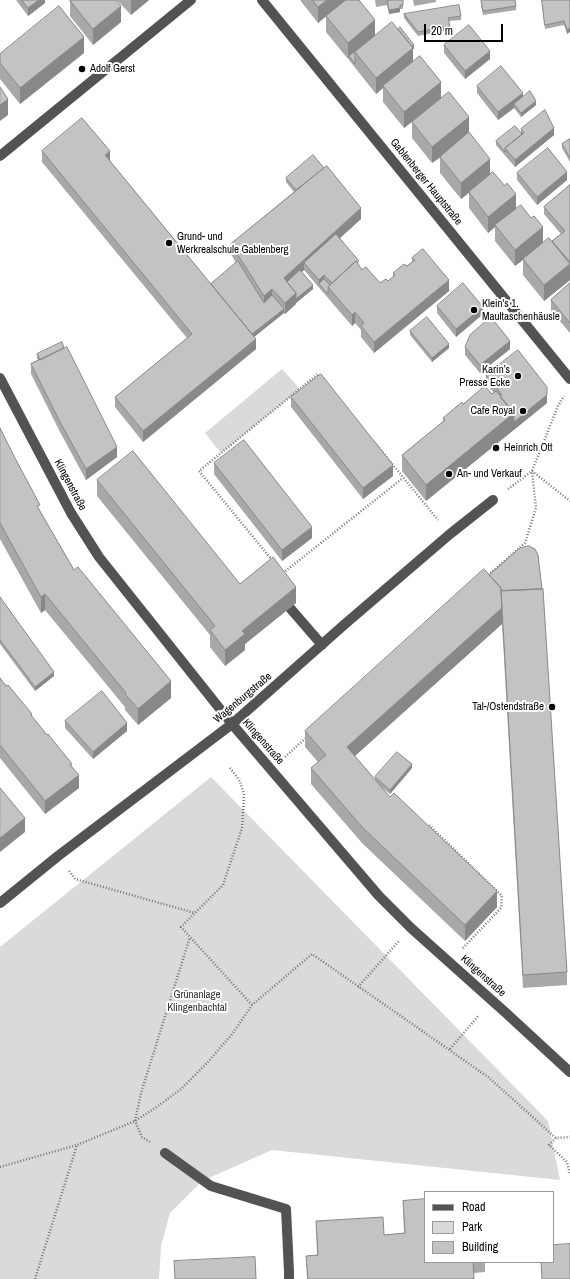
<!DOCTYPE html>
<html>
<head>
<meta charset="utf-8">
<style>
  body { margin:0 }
  #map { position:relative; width:570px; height:1279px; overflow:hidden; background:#fff; font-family:"Archivo Narrow",sans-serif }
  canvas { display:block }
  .legend { position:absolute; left:424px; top:1191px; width:130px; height:72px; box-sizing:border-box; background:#fff; border:1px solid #999; margin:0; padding:5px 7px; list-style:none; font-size:12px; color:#000 }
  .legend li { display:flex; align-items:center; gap:8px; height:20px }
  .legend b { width:20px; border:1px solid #999 }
  .scale { position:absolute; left:424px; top:24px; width:79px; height:18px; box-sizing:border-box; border:2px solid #000; border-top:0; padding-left:5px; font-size:12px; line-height:14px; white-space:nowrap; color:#000; -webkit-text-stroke:3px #fff; paint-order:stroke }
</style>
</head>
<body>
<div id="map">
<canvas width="570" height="1279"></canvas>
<ul class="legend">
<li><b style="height:5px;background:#535353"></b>Road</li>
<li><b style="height:11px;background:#dadada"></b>Park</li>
<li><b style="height:11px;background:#c3c3c3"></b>Building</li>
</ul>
<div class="scale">20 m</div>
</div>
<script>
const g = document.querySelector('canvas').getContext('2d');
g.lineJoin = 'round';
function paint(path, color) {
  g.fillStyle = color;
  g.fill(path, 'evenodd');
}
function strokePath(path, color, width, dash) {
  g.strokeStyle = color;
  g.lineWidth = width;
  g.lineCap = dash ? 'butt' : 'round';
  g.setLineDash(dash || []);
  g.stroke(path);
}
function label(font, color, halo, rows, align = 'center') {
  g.font = font + ' "Archivo Narrow",sans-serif';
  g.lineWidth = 4;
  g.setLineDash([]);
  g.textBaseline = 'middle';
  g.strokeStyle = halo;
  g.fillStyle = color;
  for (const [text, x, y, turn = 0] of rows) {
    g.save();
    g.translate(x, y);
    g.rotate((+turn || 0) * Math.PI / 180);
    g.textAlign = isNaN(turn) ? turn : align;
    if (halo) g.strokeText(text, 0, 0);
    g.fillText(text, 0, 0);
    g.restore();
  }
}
paint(new Path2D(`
  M282,369L300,389L221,453L205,433Z
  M211,777L548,1121L560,1180L272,1150L202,1181L170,1213L161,1246L159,1279H0V947Z`), '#dadada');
strokePath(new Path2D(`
  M375,443L438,520
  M508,489L532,471L570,501
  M272,560L199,471L318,374L321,378
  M283,573L403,478
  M486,577L525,543L536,508L532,471L558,406L564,396
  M285,757L307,737
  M230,768L240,781L244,795L242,828L223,885L181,927L252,1005
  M427,827L429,825L502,896L501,908L462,949
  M69,871L75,879L195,913
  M358,987L399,941
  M450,1049L479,1015
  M556,1138L549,1145L567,1162L570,1174
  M150,1142L142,1137L135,1121L141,1093L190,937
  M0,1167L77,1145
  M35,1279L77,1145L135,1121L158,1106L181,1089L207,1063L233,1033L252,1005L312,954L488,1077L556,1138L570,1137`), '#757575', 2.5, [1, 2]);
strokePath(new Path2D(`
  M262,0L570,379
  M0,156L191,0
  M0,378L71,513L99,557L232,724L379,896L411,928L506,1013L570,1072
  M290,608L322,645
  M0,903L58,856L232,724L345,624L450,534L493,500
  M165,1153L211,1186L286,1209L289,1272V1279`), '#535353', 10);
paint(new Path2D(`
  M16,0H45V3L28,16Z
  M70,0L121,22L93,45L70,16Z
  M117,0H149L131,15Z
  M300,0H359L375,35L414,49H413V62L441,98L469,133L490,174L543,243L552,241L561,234L544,214V207L570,185V280L544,301L523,275V260L515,266L495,241V227L488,233L469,208V193L461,199L440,173V158L432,163L412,138V122L404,128L383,102V88L376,94L349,60V58L348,59L326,32V16L318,23Z
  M375,0H403V9H400V12L389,14L387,5L376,7Z
  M413,0H436V2L414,6Z
  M542,0H570L567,34L564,25L545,29Z
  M481,1L516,6V10L483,15L481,5Z
  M404,14L461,16V20L449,21L450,30L418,36L404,18Z
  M444,45L490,59L465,79L444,53Z
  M84,53L20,104L0,79V54Z
  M477,86L523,97L536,105L521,117L514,108L498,120L477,93Z
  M521,129L554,135L515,167L496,145V141L521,133Z
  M570,139V162L562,148V144Z
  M42,151L110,161L211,284L236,263L231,254V244L294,192L286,182V178L361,219L340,238L362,270L380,283L388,281L393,277V273L407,266L412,262V258L449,291L374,353L361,337V330L355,323L352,326L304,270L302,272L313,289L296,303V304L285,314L284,313L254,337L256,349L143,442L115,407V397L187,338L42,162Z
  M517,173L567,180L537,205L517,180Z
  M570,283V333L551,311V300Z
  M437,306L483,314L456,337L437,313Z
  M410,331L449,348L432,362L410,335Z
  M465,347L510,349L480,373L465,355Z
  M64,348L117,457L86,480L60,432L31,374V364L38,360L37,358V354Z
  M486,375L547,403L426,501L402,471V455L443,422V418L463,404L492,394L494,393L486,383Z
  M291,397L393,476L363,499L291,407Z
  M0,428L40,511L74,570L171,698L138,725L125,710V707L45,610L41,613L0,539Z
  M214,463L312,538L282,561L214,474Z
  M97,480L240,584L296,603L245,644V650L225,666L210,647V635L97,496Z
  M520,548L567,972V985L523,988L502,624L355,756L375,780V777L412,768L390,794L379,785L390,797L497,907L465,941L362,843L311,784V768L318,762L305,747V731Z
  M0,597L54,676L35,691L0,644Z
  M0,678L72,766L79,788L45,814L0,758Z
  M65,721L127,731L93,759L65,728Z
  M403,1201L485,1262V1272L474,1273V1279H307L306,1256L317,1255L316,1221L384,1235L404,1233Z`), '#a8a8a8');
paint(new Path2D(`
  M39,0H45V3L28,16V8Z
  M131,0H149L131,15Z
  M327,0H346L318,23V7Z
  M121,6V22L93,45V29Z
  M400,8V12L389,14V10Z
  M375,20V36L349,56V58L348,59V43Z
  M570,28V32L567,34V30Z
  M84,37V53L20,104V88Z
  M414,45V49H413V64L383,86V88L376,94V78L406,51Z
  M490,51V59L465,79V71Z
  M441,82V98L404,128V112Z
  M523,93V101L514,104V108L498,120V112Z
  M8,99V115L0,121V105Z
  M536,101V105L521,117V113Z
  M469,117V133L432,163V147Z
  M554,128V135L515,167V160Z
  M110,151V161L105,155Z
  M490,159V175L461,199V183Z
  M567,172V180L537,205V197Z
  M516,194V210L495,225V227L488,233V217Z
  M361,208V219L308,267L304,263V270L286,287L284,278Z
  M543,227V243L515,266V250Z
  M570,264V280L544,301V285Z
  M324,275V283L319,284V280Z
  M449,280V291L374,353V342Z
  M313,285V289L296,303V304L285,314V303L296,293Z
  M272,289V299L264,307V296Z
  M483,307V314L456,337V329Z
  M284,309V313L249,341V337Z
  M355,312V323L352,326V315Z
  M256,339V349L143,442V431Z
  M510,341V349L480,373V365Z
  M449,344V348L432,362V358Z
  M547,387V403L426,501V485L514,413Z
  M117,447V457L86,480V469Z
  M393,465V476L363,499V488Z
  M312,527V538L282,561V550Z
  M296,587V603L245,644V650L225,666V650L242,631Z
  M45,594V610L41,613V597Z
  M502,608V624L347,763V747Z
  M54,672V676L35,691V687Z
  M171,681V698L138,725V709Z
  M127,723V731L93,759V752Z
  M412,764V768L390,794V790Z
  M79,775V788L45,814V801Z
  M25,818V832L0,852V838Z
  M497,891V907L465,941V925Z`), '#888');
const building = new Path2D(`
  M22,0H39L28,8Z
  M70,0H116L121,6L93,29Z
  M313,0H327L318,7Z
  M346,0H359L375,20L348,43L326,16Z
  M391,0H403V5H400V8L389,10L387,1Z
  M484,0H515L516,6L483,11L481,1Z
  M542,0H570V28L567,30L564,21L545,25Z
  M459,5L461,16L448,18L450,26L418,32L404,14Z
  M59,6L84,37L20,88L0,63V54Z
  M392,22L413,48L376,78L355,52Z
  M469,25L490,51L465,71L444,45Z
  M400,27L414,45L412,46L398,29Z
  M355,52V64L349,56Z
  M420,56L441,82L404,112L383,86Z
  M501,66L523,93L498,112L477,86Z
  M0,87L8,99L0,105Z
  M530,91L536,101L521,113L514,104Z
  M449,92L469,117L432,147L412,122Z
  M545,110L554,128L515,160L505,148L524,133L521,129Z
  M82,118L110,151L105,155L256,339L143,431L115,397L192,334L42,151Z
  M515,126L522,134L505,148V152L496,141Z
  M469,132L490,159L461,183L440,157Z
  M570,139V158L562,144Z
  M548,148L567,172L537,197L517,173Z
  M313,155L324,168L296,190L286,178Z
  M327,166L361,208L284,278L296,293L285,303L272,289L264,296L231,244Z
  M493,172L505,186L507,183L516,194L488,217L469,192Z
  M570,185V262L552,241L565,231L544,207Z
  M521,205L531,218L534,216L543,227L515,250L495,225Z
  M336,234L359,261L357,263L356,261L332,283L324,275L319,280L304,263Z
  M549,238L570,264L544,285L523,259Z
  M423,249L449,280L374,342L361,326L364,323L355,312L352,315L328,287L356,261L362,270L366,267L380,283L386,279L388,281L395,275L393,273L404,264L407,266L415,260L412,258Z
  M238,261L264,303L272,295L284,309L252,334L211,284Z
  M300,270L313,285L296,299V293L287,282Z
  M324,279L330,285L328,287V294L319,284Z
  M463,283L483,307L456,329L437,306Z
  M570,283V323L551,300Z
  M427,317L449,344L432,358L410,331Z
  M491,317L510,341L480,365L465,347L470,335Z
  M62,342L64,348L40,360L37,354Z
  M67,347L117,447L86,469L60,422L31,364Z
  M518,350L547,387V395L514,422V413L500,397L502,395L486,375Z
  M321,374L393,465L363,488L291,397Z
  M485,386L492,394L496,391L514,413L426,485L402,455L445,420L443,418L462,402L463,404Z
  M0,428L15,458L40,505L37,506L74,570L78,567L171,681L138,709L125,694L126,693L45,594L41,597L0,523Z
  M244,440L312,527L282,550L214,463Z
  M133,451L240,584L273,557L296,587L242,631L245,634L225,650L210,630L215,626L97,480Z
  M529,546L535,549L538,555L542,589L501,591V588L489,575L520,548Z
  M484,569L501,588L502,608L347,747L390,797L394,793L497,891L465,925L362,827L311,768L326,755L305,731Z
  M543,589L567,972L523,975L501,591Z
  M0,597L54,672L35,687L0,640Z
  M0,678L6,686L8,685L32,714L31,715L47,735L48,734L72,764L70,765L79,775L45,801L0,745Z
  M102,691L127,723L93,752L65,721Z
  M397,752L412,764L390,790L375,777Z
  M0,788L25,818L0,838Z
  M425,1199V1262H481H473L474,1279H308L306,1256L318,1255L316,1221L383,1217L384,1235L405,1233L403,1201Z
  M570,1244V1279H542L541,1262H553V1245Z
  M255,1257L256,1279H175L174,1261Z`);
paint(building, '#c3c3c3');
strokePath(building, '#888', 1);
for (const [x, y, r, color] of [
  [82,69,4,"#000"],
  [169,243,4,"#000"],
  [474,310,4,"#000"],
  [518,376,4,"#000"],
  [523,411,4,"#000"],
  [496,448,4,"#000"],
  [449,474,4,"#000"],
  [552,707,4,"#000"]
]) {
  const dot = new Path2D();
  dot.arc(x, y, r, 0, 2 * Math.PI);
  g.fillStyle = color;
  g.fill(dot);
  strokePath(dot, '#fff', 1.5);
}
label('11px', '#000', '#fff', [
  ["Adolf Gerst",90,69],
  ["Grund- und",177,237],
  ["Werkrealschule Gablenberg",177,250],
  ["Klein's 1.",482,304],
  ["Maultaschenhäusle",482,317],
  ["Karin’s",510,370,"right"],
  ["Presse Ecke",510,383,"right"],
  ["Cafe Royal",515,411,"right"],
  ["Heinrich Ott",504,448],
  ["An- und Verkauf",457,474],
  ["Tal-/Ostendstraße",544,707,"right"]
], 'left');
label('11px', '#000', '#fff', [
  ["Gablenberger Hauptstraße",426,182,51],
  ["Klingenstraße",70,485,62],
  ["Wagenburgstraße",243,698,-40],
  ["Klingenstraße",263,742,49],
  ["Klingenstraße",483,976,42]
]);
label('11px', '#313131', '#fff', [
  ["Grünanlage",197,995],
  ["Klingenbachtal",197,1008]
]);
</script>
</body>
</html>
